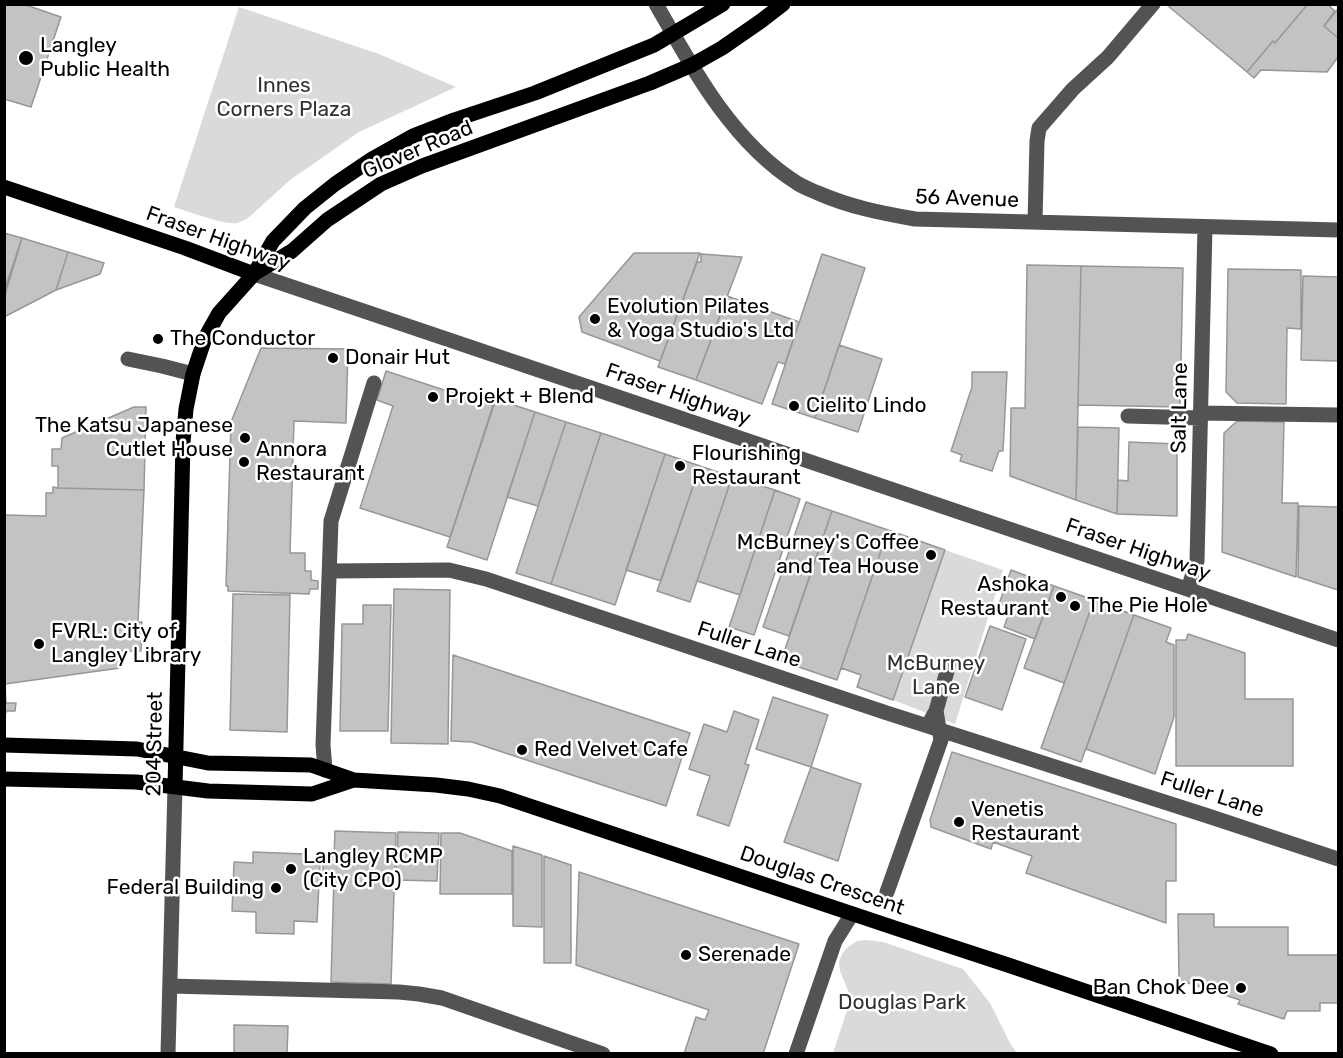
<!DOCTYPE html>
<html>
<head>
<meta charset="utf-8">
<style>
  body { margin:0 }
  #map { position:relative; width:1343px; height:1058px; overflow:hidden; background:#fff; font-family:Rubik,sans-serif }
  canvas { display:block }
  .frame { position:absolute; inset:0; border:6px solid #000; pointer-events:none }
</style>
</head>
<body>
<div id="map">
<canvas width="1343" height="1058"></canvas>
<div class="frame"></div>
</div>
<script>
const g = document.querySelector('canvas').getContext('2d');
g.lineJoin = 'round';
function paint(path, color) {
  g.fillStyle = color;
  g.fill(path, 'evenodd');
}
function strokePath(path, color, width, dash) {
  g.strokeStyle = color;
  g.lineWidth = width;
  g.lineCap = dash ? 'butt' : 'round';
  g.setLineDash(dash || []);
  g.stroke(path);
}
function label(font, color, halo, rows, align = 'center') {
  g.font = font + ' Rubik,sans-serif';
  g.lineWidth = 5;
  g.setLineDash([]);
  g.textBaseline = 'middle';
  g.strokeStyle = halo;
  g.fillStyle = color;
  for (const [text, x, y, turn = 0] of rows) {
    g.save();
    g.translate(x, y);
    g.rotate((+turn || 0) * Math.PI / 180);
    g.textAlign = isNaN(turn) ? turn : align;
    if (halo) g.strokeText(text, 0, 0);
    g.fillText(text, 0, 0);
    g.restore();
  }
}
paint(new Path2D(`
  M239,7L379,54L456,87L359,132L290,180L247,219C244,220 240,222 237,223C223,225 190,212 174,207Z
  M945,550L1003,570L955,724L893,700Z
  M866,940L883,942L963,969L990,1003L1011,1045L1017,1053H833L851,998L840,971L839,962L842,954L848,947L857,941Z`), '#dadada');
const building = new Path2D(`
  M4,4H23L61,17L31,107L4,99Z
  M1308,4L1275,43L1273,41L1247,72L1167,5Z
  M1308,4H1327L1335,11L1324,26L1338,38V57L1327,72L1261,70L1254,78L1247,72L1273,41L1275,43Z
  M1338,9V38L1324,26Z
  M4,233L22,238L4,298Z
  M22,238L68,252L56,290L4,317V292Z
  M68,252L104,263L100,274L56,290Z
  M634,253H700L660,361L582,332L579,317Z
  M701,254L742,257L696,380L658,367L697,262H701Z
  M822,254L865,268L815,418L772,404Z
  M1027,265L1081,266L1076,500L1010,476L1011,408H1025Z
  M1081,266L1183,268L1180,407L1078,405Z
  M1228,269L1301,270V329L1287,328L1286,404L1237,403L1226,392Z
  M1303,276L1338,277V361L1301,360Z
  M727,296L799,322L785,364L778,362L762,404L696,380Z
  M839,345L882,359L858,432L815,418Z
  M261,348L348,349L346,423L294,421L290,553H305V571H311V580L318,581V589H310L309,594L228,591V586H226L231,422Z
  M386,371L493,406L450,537L360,508L393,406L377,400Z
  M972,372H1007L1003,451H999L992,471L960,461L962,455L951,451L972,387Z
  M496,399L535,412L487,560L447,547Z
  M134,407H146L144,490L58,488V466H52V449H61L62,438Z
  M535,412L566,422L538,506L507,497Z
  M1237,421L1284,422L1282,503H1298L1296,577L1222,552L1224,433Z
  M566,422L601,433L551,584L516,573Z
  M1078,427L1119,428L1117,514L1076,500Z
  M601,433L665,454L615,605L551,584Z
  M1129,442L1177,444V516L1117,514L1118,480L1128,481Z
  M665,454L700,466L661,581L626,570Z
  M700,466L732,477L690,602L657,591Z
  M732,477L775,490L740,595L697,581Z
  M53,487L58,488L144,490L138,622H142L141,651H121L120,668L5,684L6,703H16L15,711H6V713H4V515L46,516V493H53Z
  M775,490L800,499L754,635L729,627Z
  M806,502L832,511L789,636L763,627Z
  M1299,506L1338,507V590L1298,577Z
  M832,511L888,530L837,680L781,661Z
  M888,530L945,550L893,700L857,687L861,675L841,668Z
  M1011,570L1054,586L1035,639L1004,627L1011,608L999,604Z
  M1054,586L1094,600L1064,683L1024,668Z
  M394,589L450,590L448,744L391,743Z
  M233,594L290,595L287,732L230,730Z
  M1094,600L1134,615L1081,762L1041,748Z
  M363,605H391L388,731H340L342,624H363Z
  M1134,615L1171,628L1166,642L1174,645V717L1155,774L1086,749Z
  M990,626L1026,639L1002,710L965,697Z
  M1188,634L1245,653V699H1293V766H1176V640H1186Z
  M453,655L690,733L666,806L472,742L451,741Z
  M773,697L828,715L811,767L756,749Z
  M734,711L759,720L745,764L749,765L729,826L697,815L710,776L689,769L704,724L727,732Z
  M952,752L1176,824V881H1166V923L1026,873L1032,856L993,842L991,849L931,827L930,820Z
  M811,767L861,784L838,861L784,842Z
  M335,831L396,833L391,984L331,982L334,875H323V855L334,856Z
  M398,832L439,833L437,881L396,880Z
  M441,833H460L512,851V894H440Z
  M513,846L542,855V927L513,926Z
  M253,852L304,854L303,864L320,865L317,922L294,921V934L256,933V912L232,911L234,862L253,863Z
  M544,856L571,865V963H544Z
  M579,872L799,944L763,1054H684L696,1017L705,1020L709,1010L576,965Z
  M1178,914H1214V927H1288V955H1338V1014V1003H1320V1011H1287L1284,1019L1238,1004L1240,1000L1179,980Z
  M234,1025L288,1026L287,1054H234Z`);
paint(building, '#c3c3c3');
strokePath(building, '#979797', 1.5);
strokePath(new Path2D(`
  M656,4C693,69 732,142 797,183C803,187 811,190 818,193C850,207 881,213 915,219L1338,230
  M1035,222L1037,141L1039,128L1073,89L1108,57L1153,4
  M254,274L1338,640
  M128,359L162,366L193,374
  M1201,413L1338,415
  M1128,416L1201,418
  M330,571L449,570L486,579L887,713L1208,816L1338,859
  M1188,589L1197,561L1205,227
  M931,720L936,711L949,664
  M325,770L323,745L331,521L374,383
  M887,892L941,740L936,711
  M170,986L399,992L419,994L442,998L603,1054
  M168,1054L175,787
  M796,1054L835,941L852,914`), '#535353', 15);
strokePath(new Path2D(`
  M4,187L185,248L254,274
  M255,273L292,251L327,220L381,184L422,166L650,83L692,65L722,48L761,21L783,4
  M4,745L137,749L208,763L311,765L354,780L436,785L468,789L500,796L895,928L1008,965L1271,1054
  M4,779L136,782L208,791L312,794L354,780
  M175,787L183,442L186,409L193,374L205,338L219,313L254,274L273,241L305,208L335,184L372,159L413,136L454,120L535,93L654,45L723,4`), '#000', 15);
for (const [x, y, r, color] of [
  [26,58,8,"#000"],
  [595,319,6,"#000"],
  [158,339,6,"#000"],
  [333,358,6,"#000"],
  [433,397,6,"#000"],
  [794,406,6,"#000"],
  [245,438,6,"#000"],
  [244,462,6,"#000"],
  [680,466,6,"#000"],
  [931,555,6,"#000"],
  [1061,597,6,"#000"],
  [1075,606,6,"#000"],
  [39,644,6,"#000"],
  [522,750,6,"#000"],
  [959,822,6,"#000"],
  [291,869,6,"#000"],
  [276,888,6,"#000"],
  [686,955,6,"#000"],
  [1241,988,6,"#000"]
]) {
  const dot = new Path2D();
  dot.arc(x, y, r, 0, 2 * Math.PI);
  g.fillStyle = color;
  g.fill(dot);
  strokePath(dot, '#fff', 2);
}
label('21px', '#000', '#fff', [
  ["Langley",40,46],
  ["Public Health",40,70],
  ["Evolution Pilates",607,307],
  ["& Yoga Studio's Ltd",607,331],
  ["The Conductor",170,339],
  ["Donair Hut",345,358],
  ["Projekt + Blend",445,397],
  ["Cielito Lindo",806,406],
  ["The Katsu Japanese",233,426,"right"],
  ["Cutlet House",233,450,"right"],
  ["Annora",256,450],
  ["Restaurant",256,474],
  ["Flourishing",692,454],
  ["Restaurant",692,478],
  ["McBurney's Coffee",919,543,"right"],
  ["and Tea House",919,567,"right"],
  ["Ashoka",1049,585,"right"],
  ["Restaurant",1049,609,"right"],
  ["The Pie Hole",1087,606],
  ["FVRL: City of",51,632],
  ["Langley Library",51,656],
  ["Red Velvet Cafe",534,750],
  ["Venetis",971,810],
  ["Restaurant",971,834],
  ["Langley RCMP",303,857],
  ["(City CPO)",303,881],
  ["Federal Building",264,888,"right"],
  ["Serenade",698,955],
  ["Ban Chok Dee",1229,988,"right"]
], 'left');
label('21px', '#313131', '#fff', [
  ["Innes",284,86],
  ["Corners Plaza",284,110],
  ["McBurney",936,664],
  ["Lane",936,688],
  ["Douglas Park",902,1003]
]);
label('21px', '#000', '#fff', [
  ["Glover Road",418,150,-23],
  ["56 Avenue",967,199,2],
  ["Fraser Highway",218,239,20],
  ["Fraser Highway",678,395,19],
  ["Salt Lane",1180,408,-89],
  ["Fraser Highway",1138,550,19],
  ["Fuller Lane",749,645,18],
  ["204 Street",155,744,-89],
  ["Fuller Lane",1212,795,18],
  ["Douglas Crescent",822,881,19]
]);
</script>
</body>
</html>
